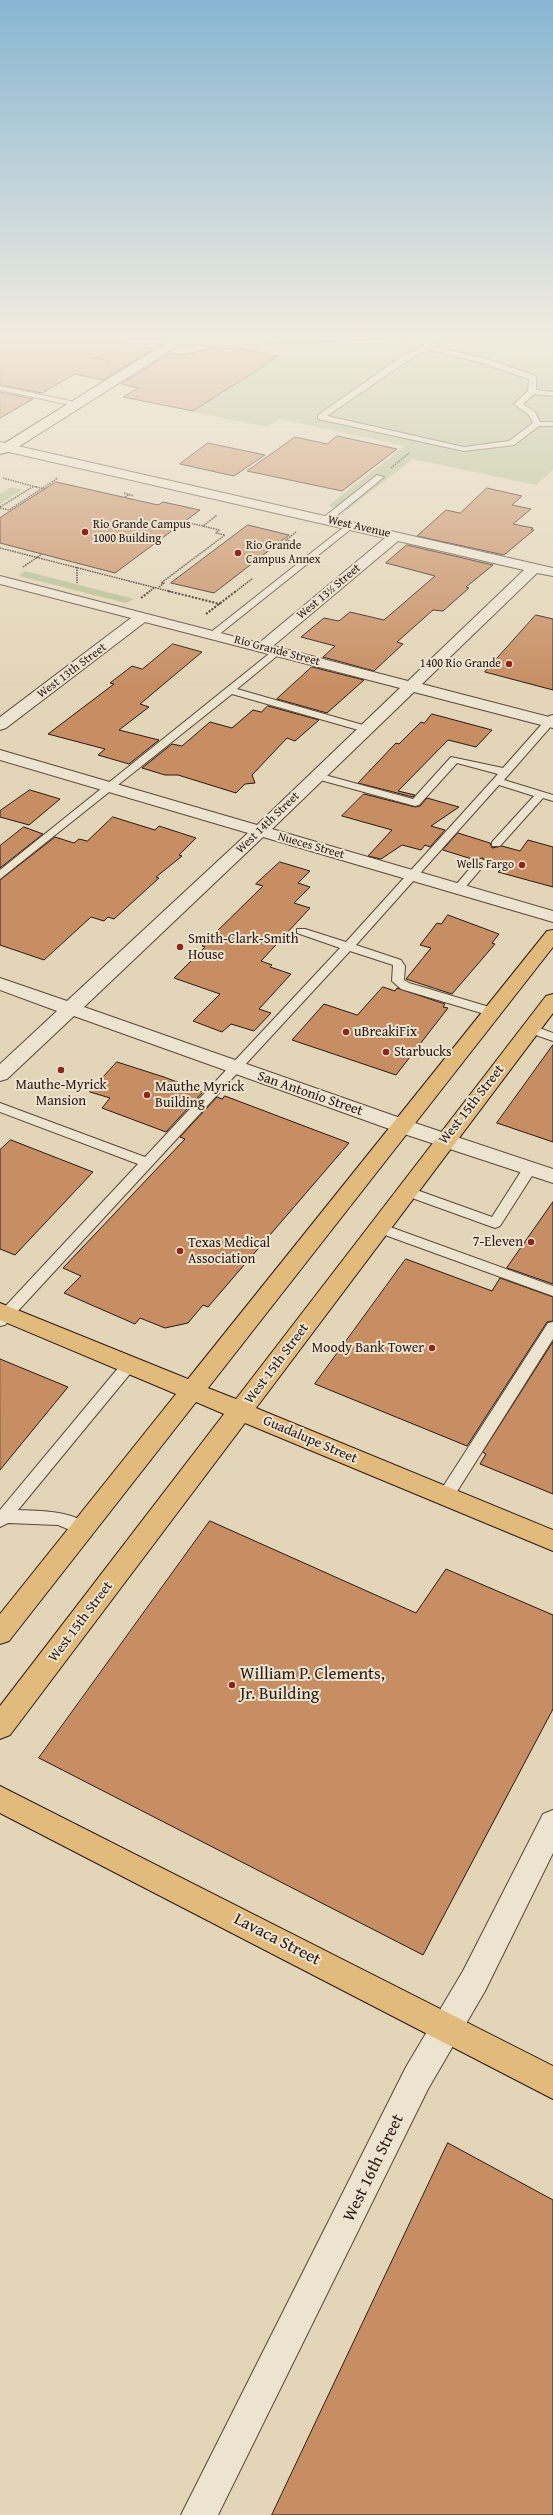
<!DOCTYPE html>
<html>
<head>
<meta charset="utf-8">
<style>
  body { margin:0 }
  canvas { display:block; background:#e3d5b7 }
</style>
</head>
<body>
<canvas width="553" height="2515"></canvas>
<script>
const g = document.querySelector('canvas').getContext('2d');
g.lineJoin = 'round';
function paint(path, color) {
  g.fillStyle = color;
  g.fill(path, 'evenodd');
}
function strokePath(path, color, width, dash) {
  g.strokeStyle = color;
  g.lineWidth = width;
  g.lineCap = dash ? 'butt' : 'round';
  g.setLineDash(dash || []);
  g.stroke(path);
}
function label(font, color, halo, rows, align = 'center') {
  g.font = font + ' "Gentium Book Plus",serif';
  g.lineWidth = 4;
  g.setLineDash([]);
  g.textBaseline = 'middle';
  g.strokeStyle = halo;
  g.fillStyle = color;
  for (const [text, x, y, turn = 0] of rows) {
    g.save();
    g.translate(x, y);
    g.rotate((+turn || 0) * Math.PI / 180);
    g.textAlign = isNaN(turn) ? turn : align;
    if (halo) g.strokeText(text, 0, 0);
    g.fillText(text, 0, 0);
    g.restore();
  }
}
paint(new Path2D(`
  M516,334H553V470L536,485L413,459L347,510L328,506L405,446L280,419L267,427L193,412L291,347Z
  M11,487L22,490L0,504V494Z
  M25,571L134,599L126,603L19,576Z`), '#b4bd8e');
const building = new Path2D(`
  M0,334H77L153,349L103,380L75,374L42,393L0,385Z
  M215,348L242,349L279,356L193,411L123,397L138,388L121,384L170,353L182,355Z
  M0,392L33,399L0,418Z
  M337,436L397,449L342,491L247,471L295,437L327,444Z
  M208,443L265,455L234,476L180,464Z
  M56,482L158,505L163,502L200,510L115,573L0,543V518Z
  M487,488L522,496L512,505L531,509L513,524L533,528L531,530H534L504,555L417,536L446,510L460,513Z
  M248,525L289,535L214,593L171,583Z
  M407,545L493,565L466,587L469,588L443,611L433,610L397,642L403,644L374,671L323,657L335,646L301,637L324,618L339,621L350,612L384,620L435,576L386,563Z
  M536,615L553,619V690L485,672Z
  M173,644L202,652L140,704L149,707L119,730L159,740L129,764L98,755L105,749L48,734L114,684L110,683L132,666L142,669Z
  M312,667L364,680L327,713L277,699Z
  M268,706L319,720L295,741L287,738L252,775L255,783L245,784L236,793L178,775H165L142,768L172,744L182,746L210,722L232,728L253,710L261,712Z
  M432,714L492,730L476,747L448,740L398,791L415,795L413,797L358,783L396,743L399,744L421,722L424,723Z
  M30,790L60,799L29,825L0,817V811Z
  M364,794L415,807L420,806L427,798L459,807L431,826L445,830L430,847L425,845L421,850L402,845L381,859L368,856L392,830L342,816Z
  M113,817L155,830L159,826L196,838L179,855L182,856L156,877L159,878L114,919L108,917L104,921L91,917L44,960L0,945V880L55,837L74,843L79,839L87,841Z
  M24,827L43,834L0,868V846Z
  M458,833L490,843L492,848L502,846L520,851L528,840L553,847V887L498,872L502,868L488,863V861L482,858L475,860L443,850Z
  M280,862L310,871L298,883L310,887L294,903L310,908L261,961L272,965L270,967L291,974L259,1009L271,1013L254,1031L231,1024L222,1032L193,1021L220,994L174,978L205,947L202,946L263,886L256,884Z
  M448,915L499,934L492,943L495,944L452,994L406,979L431,948L420,945L437,923L441,924Z
  M383,987L395,991L397,988L445,1004L443,1007L448,1008L396,1075L292,1040L324,1004L357,1015Z
  M553,1045V1142L497,1123Z
  M117,1062L164,1077L203,1092L166,1132L102,1108L110,1098L90,1092Z
  M225,1096L349,1143L208,1307L203,1305L188,1323L165,1328L140,1318L135,1324L64,1293L81,1276L63,1268L185,1139L180,1137L217,1097L222,1099Z
  M11,1140L93,1172L15,1255L0,1249V1150Z
  M553,1202V1284L507,1268Z
  M406,1259L492,1291L500,1278L553,1297V1321L547,1322L467,1446L315,1384Z
  M553,1342V1494L480,1464L486,1454L483,1452Z
  M0,1359L68,1387L0,1470Z
  M210,1521L416,1613L446,1569L553,1615V1709L423,1955L39,1758Z
  M448,2143L553,2200V2515H272Z`);
paint(building, '#c78e63');
strokePath(building, '#2b1811', 1);
const lane = new Path2D(`
  M417,334H423L431,346L484,358L536,376V390L553,392V396L534,394L523,404L535,412L540,422H553V426H539L514,445L464,451L318,419V415L407,353L424,347ZM429,350L479,362L529,379L528,391L514,404L529,415L533,423L509,441L464,447L327,416L413,357Z
  M0,386L75,402L79,404L75,406L0,390Z
  M377,475L384,477L330,521H324V517Z
  M349,523L356,525L217,636H211V632Z
  M275,649L283,651L237,689L370,727V731H362L232,694L0,879V870Z
  M553,715V724L504,780L553,795V801L543,798L500,846H492V842L534,796L499,785L356,945L401,960L405,966L404,980L409,983L496,1009L498,1012L496,1015H488L401,989L392,981L393,965L350,951L5,1325L0,1326V1312L138,1164L0,1112V1103L145,1157L340,948L297,933V929H305L346,942L498,774L457,763L419,805L415,806L313,778V774H321L413,799L451,757L503,768L549,716Z
  M481,859L487,862L485,864L462,891H454V887L477,860Z
  M531,1025L553,1033V1041L527,1032L525,1029Z
  M530,1164L537,1168L500,1226L495,1228L401,1194L399,1191L401,1188H411L492,1217L525,1165Z
  M379,1223L553,1286V1296L374,1231L372,1228L374,1225Z
  M553,1322V1339L451,1501L445,1503L439,1501L437,1497L439,1493L548,1323Z
  M129,1360L134,1361L136,1365L134,1369L18,1510C37,1511 80,1510 90,1529L88,1534L82,1535L58,1525L8,1523L0,1527V1510L124,1361Z`);
const street = new Path2D(`
  M0,442L553,568V576L537,573L422,684L553,718V728L414,692L272,829L553,911V922L263,837L84,1007L409,1121L553,1169V1183L395,1131L74,1016L7,1079L0,1081V1064L57,1011L0,990V978L67,1001L248,833L0,760V750L257,825L400,688L145,622L6,728L0,730V717L131,618L0,584V576L259,643L385,538L0,450ZM398,541L524,570L408,681L273,646Z
  M553,1810V1853L485,1991L428,2089L218,2515H181L406,2067L463,1971L543,1814Z`);
const secondary = new Path2D(`
  M144,334H187L188,337L203,340L330,334H431L426,337L203,346L182,343L12,451L0,454V446L169,341Z`);
const primary = new Path2D(`
  M553,930V947L208,1388L236,1399L546,996L553,994V1013L256,1408L553,1530V1551L245,1423L10,1735L0,1739V1706L224,1414L196,1402L9,1641L0,1644V1614L176,1394L0,1320V1303L188,1379L547,931Z
  M0,1786L553,2066V2099L0,1813Z`);
strokePath(lane, '#59473a', 2);
strokePath(street, '#59473a', 2);
strokePath(secondary, '#2b1811', 2);
strokePath(primary, '#2b1811', 2);
strokePath(new Path2D(`
  M90,357L110,361
  M391,468L409,453
  M3,478L36,487
  M125,497L130,494
  M0,507L34,486
  M0,508L9,510L58,478
  M184,522L203,526
  M296,532L286,540L298,543L296,544
  M0,548L172,592
  M23,567L42,554
  M77,567V583
  M159,587L164,583H161L225,535L216,533L219,530L203,526L217,515
  M149,592L155,587
  M235,592L253,578`), '#2b1811', 1.5, [1.5, 1]);
strokePath(new Path2D(`
  M168,591L220,604
  M141,598L150,591
  M206,614L236,591`), '#2b1811', 2, [2, 1.5]);
paint(lane, '#ede4d0');
paint(street, '#ede4d0');
paint(secondary, '#ede4d0');
paint(primary, '#e2ba7c');
strokePath(new Path2D(`
  M36,487L45,489
  M124,493L134,496`), '#2b1811', 1.5, [1.5, 1]);
const sky = g.createLinearGradient(0, 0, 0, 687);
sky.addColorStop(0, '#87b6d2');
sky.addColorStop(0.49, '#f2ecdf');
sky.addColorStop(1, '#f2ecdf00');
g.fillStyle = sky;
g.fillRect(0, 0, 553, 687);
for (const [x, y, r, color] of [
  [85,532,4,"#8f2418"],
  [238,553,4,"#8f2418"],
  [509,664,4,"#8f2418"],
  [522,865,4,"#8f2418"],
  [180,947,4,"#8f2418"],
  [346,1032,4,"#8f2418"],
  [386,1052,4,"#8f2418"],
  [61,1070,4,"#8f2418"],
  [147,1095,4,"#8f2418"],
  [531,1242,4,"#8f2418"],
  [180,1251,4,"#8f2418"],
  [432,1348,4,"#8f2418"],
  [232,1685,4,"#8f2418"]
]) {
  const dot = new Path2D();
  dot.arc(x, y, r, 0, 2 * Math.PI);
  g.fillStyle = color;
  g.fill(dot);
  strokePath(dot, '#ede4d0', 1.5);
}
label('12px', '#2b1811', '#ede4d0', [
  ["Rio Grande Campus",93,525],
  ["1000 Building",93,539],
  ["Rio Grande",246,546],
  ["Campus Annex",246,560],
  ["1400 Rio Grande",501,664,"right"],
  ["Wells Fargo",514,865,"right"]
], 'left');
label('12px', '#2b1811', '#ede4d0', [
  ["West Avenue",359,527,13],
  ["West 13½ Street",329,592,-40],
  ["Rio Grande Street",277,651,15],
  ["West 13th Street",72,671,-37],
  ["West 14th Street",268,823,-44],
  ["Nueces Street",311,846,16]
]);
label('14px', '#2b1811', '#ede4d0', [
  ["Smith-Clark-Smith",188,939],
  ["House",188,955],
  ["uBreakiFix",354,1032],
  ["Starbucks",394,1052],
  ["Mauthe-Myrick",61,1085,"center"],
  ["Mansion",61,1101,"center"],
  ["Mauthe Myrick",155,1087],
  ["Building",155,1103],
  ["7-Eleven",523,1242,"right"],
  ["Texas Medical",188,1243],
  ["Association",188,1259],
  ["Moody Bank Tower",424,1348,"right"]
], 'left');
label('14px', '#2b1811', '#ede4d0', [
  ["San Antonio Street",310,1094,19],
  ["West 15th Street",472,1105,-52],
  ["West 15th Street",277,1364,-53],
  ["Guadalupe Street",310,1440,23],
  ["West 15th Street",81,1622,-53]
]);
label('17px', '#2b1811', '#ede4d0', [
  ["William P. Clements,",240,1675],
  ["Jr. Building",240,1695]
], 'left');
label('17px', '#2b1811', '#ede4d0', [
  ["Lavaca Street",277,1940,27],
  ["West 16th Street",374,2168,-64]
]);
</script>
</body>
</html>
